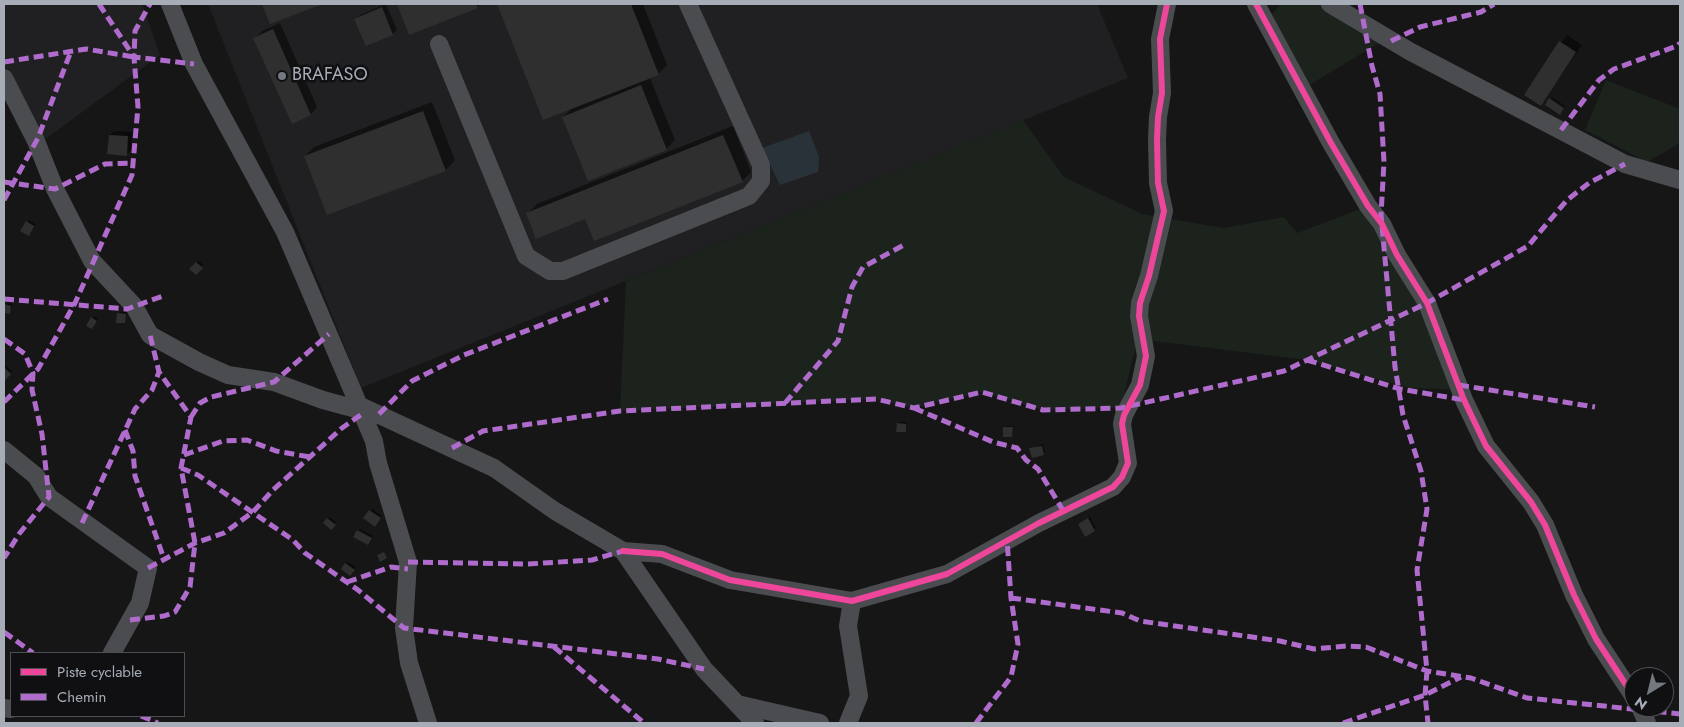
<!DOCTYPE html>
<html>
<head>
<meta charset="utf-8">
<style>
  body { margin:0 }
  #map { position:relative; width:1684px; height:727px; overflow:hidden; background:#161616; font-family:Jost,sans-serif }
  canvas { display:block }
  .frame { position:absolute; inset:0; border:5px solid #a7adb7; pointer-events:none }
  .legend { position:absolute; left:10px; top:652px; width:175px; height:65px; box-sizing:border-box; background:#101012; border:1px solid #4c4f54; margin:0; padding:6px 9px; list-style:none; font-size:15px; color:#a7adb7 }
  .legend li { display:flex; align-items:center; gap:10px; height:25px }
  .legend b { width:25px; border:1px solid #4c4f54 }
  .north { position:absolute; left:1624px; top:667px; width:50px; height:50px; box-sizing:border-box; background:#101012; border:1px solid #4c4f54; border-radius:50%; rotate:216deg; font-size:14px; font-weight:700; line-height:20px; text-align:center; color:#a7adb7 }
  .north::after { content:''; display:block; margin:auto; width:18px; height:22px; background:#74787f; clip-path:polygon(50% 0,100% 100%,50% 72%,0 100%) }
</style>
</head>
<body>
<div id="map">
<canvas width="1684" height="727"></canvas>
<div class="frame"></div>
<ul class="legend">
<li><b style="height:6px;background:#ed469a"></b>Piste cyclable</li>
<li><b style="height:6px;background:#b06ccc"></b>Chemin</li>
</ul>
<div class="north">N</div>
</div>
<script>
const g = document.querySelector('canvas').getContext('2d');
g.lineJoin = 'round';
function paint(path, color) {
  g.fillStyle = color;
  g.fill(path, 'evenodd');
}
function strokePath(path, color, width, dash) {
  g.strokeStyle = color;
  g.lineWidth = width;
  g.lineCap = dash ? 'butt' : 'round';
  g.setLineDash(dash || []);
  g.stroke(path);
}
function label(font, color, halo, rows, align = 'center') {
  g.font = font + ' Jost,sans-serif';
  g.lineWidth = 5;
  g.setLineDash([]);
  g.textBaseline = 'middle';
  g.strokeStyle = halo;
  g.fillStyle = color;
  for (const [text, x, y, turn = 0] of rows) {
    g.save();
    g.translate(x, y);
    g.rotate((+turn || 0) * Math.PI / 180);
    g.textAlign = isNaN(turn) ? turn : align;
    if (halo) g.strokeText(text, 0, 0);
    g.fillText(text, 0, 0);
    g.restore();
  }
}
paint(new Path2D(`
  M4,4H142L160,55L40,143L4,73Z
  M208,4H1097L1128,78L361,388Z`), '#202022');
paint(new Path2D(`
  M1281,4H1328L1387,38L1303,89L1265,22Z
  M1606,80L1680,109V143L1647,162L1585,130Z
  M1023,120L1064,177L1142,214L1223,228L1284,217L1297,233L1368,206L1466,390L1410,388L1307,360L1154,341L1136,345L1121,408L1043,410L982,392L914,408L876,399L620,411L626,281Z`), '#1c231d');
paint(new Path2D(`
  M809,131L819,157L818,172L780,185L762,148Z`), '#293238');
paint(new Path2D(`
  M264,4H320L271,22Z
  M386,4L397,30L392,34L356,19L360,15Z
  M398,4H481L477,7L410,33Z
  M498,4H643L667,65L658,74L650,78L675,140L666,149L563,117L573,107L544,119Z
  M280,23L317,107L311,114L292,122L255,38L262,31Z
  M1567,35L1582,45L1541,104L1526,94Z
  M1552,97L1565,106L1561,112L1546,105Z
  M432,102L455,160L446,170L328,214L305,156L314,147Z
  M733,126L751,172L742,181L586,218L528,213L537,204Z
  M114,131L132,132L131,150L127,154L110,135Z
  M29,220L35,224L30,232L27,222Z
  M199,261L203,265L195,273L191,269Z
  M7,303L13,304L9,313L4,312Z
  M120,312H127L125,322L118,314Z
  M94,316L98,319L92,328V318Z
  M4,364L12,371L5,379L4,378Z
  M900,422H907L905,431L898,423Z
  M1006,426H1014L1012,435L1005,427Z
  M1043,444L1045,452L1043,454L1031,449Z
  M372,509L382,516L377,523L365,518Z
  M330,517L336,522L331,528L325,523Z
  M1090,517L1096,528L1086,535L1081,523Z
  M360,529L373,536L369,542L358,531Z
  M348,562L356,567L350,574L342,569Z`), '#0007');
paint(new Path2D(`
  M262,4H323L270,24Z
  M397,4H476L478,8L409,35Z
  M497,4H631L659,75L543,120Z
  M382,7L393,35L366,46L354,19Z
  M273,29L311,115L292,124L253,38Z
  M1559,41L1576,52L1541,106L1524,95Z
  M641,85L667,150L588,181L562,117Z
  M1549,98L1564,108L1560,115L1545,105Z
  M423,111L446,171L327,215L304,156Z
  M109,135L128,136L127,156L107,154Z
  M723,135L743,182L594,241L585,219L536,239L526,213Z
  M26,221L34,226L29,236L20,231Z
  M196,262L203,268L196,275L189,269Z
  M4,304L11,306L10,314L4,313Z
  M117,313L126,314L125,323H116Z
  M91,317L97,321L92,329L86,326Z
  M4,367L11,374L4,382Z
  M897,423L906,424V432H896Z
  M1003,427H1013L1012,437H1003Z
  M1042,446L1044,455L1032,458L1029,448Z
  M369,510L381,518L375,527L363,518Z
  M327,518L336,525L331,530L323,523Z
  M1088,518L1095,531L1085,537L1078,524Z
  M357,530L372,538L368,545L353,537Z
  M384,552L387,558L380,562L377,555Z
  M345,563L355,570L350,576L341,569Z`), '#2f2f30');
strokePath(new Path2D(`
  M170,4L194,64L285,232L374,441L378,463L408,562L404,628L409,663L428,723
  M1256,4L1331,143L1368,206L1382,224L1397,255L1427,303L1464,400L1486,446L1531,502L1545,525L1574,595L1596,639L1634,697
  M1330,4L1411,52L1625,164L1680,180
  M439,44L526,256L550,271H563L749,196L761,181V165L688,4
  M4,78L36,141L55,189L92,261L134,306L150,335L199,362L228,375L274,382L323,400L360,410
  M358,405L494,468L555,511L623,551L704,669L755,723
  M4,450L36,476L49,497L148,568L140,603L112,653
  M623,551L662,554L730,580L852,601L947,574L1039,523L1113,487L1122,477L1128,463L1122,424L1124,415L1140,385L1146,356L1139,316L1140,303L1149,276L1164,211L1158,183L1157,140L1158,117L1162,93L1160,39L1167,4
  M737,704L820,723
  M1640,707L1647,723
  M4,708L11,709
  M848,723L859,696L848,626L852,601`), '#4a4c4f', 18);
strokePath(new Path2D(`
  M99,4L134,57L194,64
  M1360,4L1372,66L1380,94L1384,162L1381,215L1395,367L1403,415L1421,471L1427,509L1417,570L1427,671L1425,695L1428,723
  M1391,41L1420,27L1481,12L1494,4
  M4,62L86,49L134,57
  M1561,130L1599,80L1614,69L1677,46L1680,43
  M4,182L55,189L105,164L133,163
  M4,200L38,138L71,51
  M4,299L127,309L163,296
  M4,339L25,354L33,373L32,390L42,434L49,497L19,534L4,558
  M1307,360L1400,389L1464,400
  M1459,385L1595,407
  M4,402L38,369L60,330L75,303L132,175L138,107L134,57L135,31L150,4
  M785,403L838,341L852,287L863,267L904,245
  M914,408L993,442L1017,448L1026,460L1038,469L1064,512
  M379,414L412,381L464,355L608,299
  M191,417L200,403L211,397L274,382L329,334
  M125,430L133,451L135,476L164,559
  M452,448L483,431L620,411L876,399L914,408L982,392L1043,410L1121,408L1284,371L1427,303L1528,246L1567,200L1589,183L1625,164
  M184,455L223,441L247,440L276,451L310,457
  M181,468L198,475L293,540L305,553L358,590L404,628L658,659L704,669
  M82,523L135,409L152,390L159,372
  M408,562L528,564L592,560L623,551
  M148,568L195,543L224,533L253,512L273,490L342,428L362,414
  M347,582L391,567L408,569
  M1011,598L1122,613L1140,621L1280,641L1314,649L1346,646L1366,647L1427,671L1471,678L1527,698L1680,714
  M130,620L164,616L175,612L190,587L195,543L181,468L191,417L159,372L150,335
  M4,632L33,653
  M554,647L644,723
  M141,716L158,723
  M976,723L1011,677L1018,644L1011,598L1007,539
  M1343,723L1425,695L1461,677`), '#b06ccc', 5, [10, 5]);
strokePath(new Path2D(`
  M1256,4L1331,143L1368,206L1382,224L1397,255L1427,303L1464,400L1486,446L1531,502L1545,525L1574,595L1596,639L1634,697
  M623,551L662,554L730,580L852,601L947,574L1039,523L1113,487L1122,477L1128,463L1122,424L1124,415L1140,385L1146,356L1139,316L1140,303L1149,276L1164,211L1158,183L1157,140L1158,117L1162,93L1160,39L1167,4`), '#ed469a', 6);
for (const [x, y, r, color] of [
  [282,76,5,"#74787f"]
]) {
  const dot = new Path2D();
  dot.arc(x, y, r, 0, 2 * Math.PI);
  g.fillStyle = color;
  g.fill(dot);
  strokePath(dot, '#101012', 2);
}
label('18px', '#a7adb7', '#101012', [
  ["BRAFASO",292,76]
], 'left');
</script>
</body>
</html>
